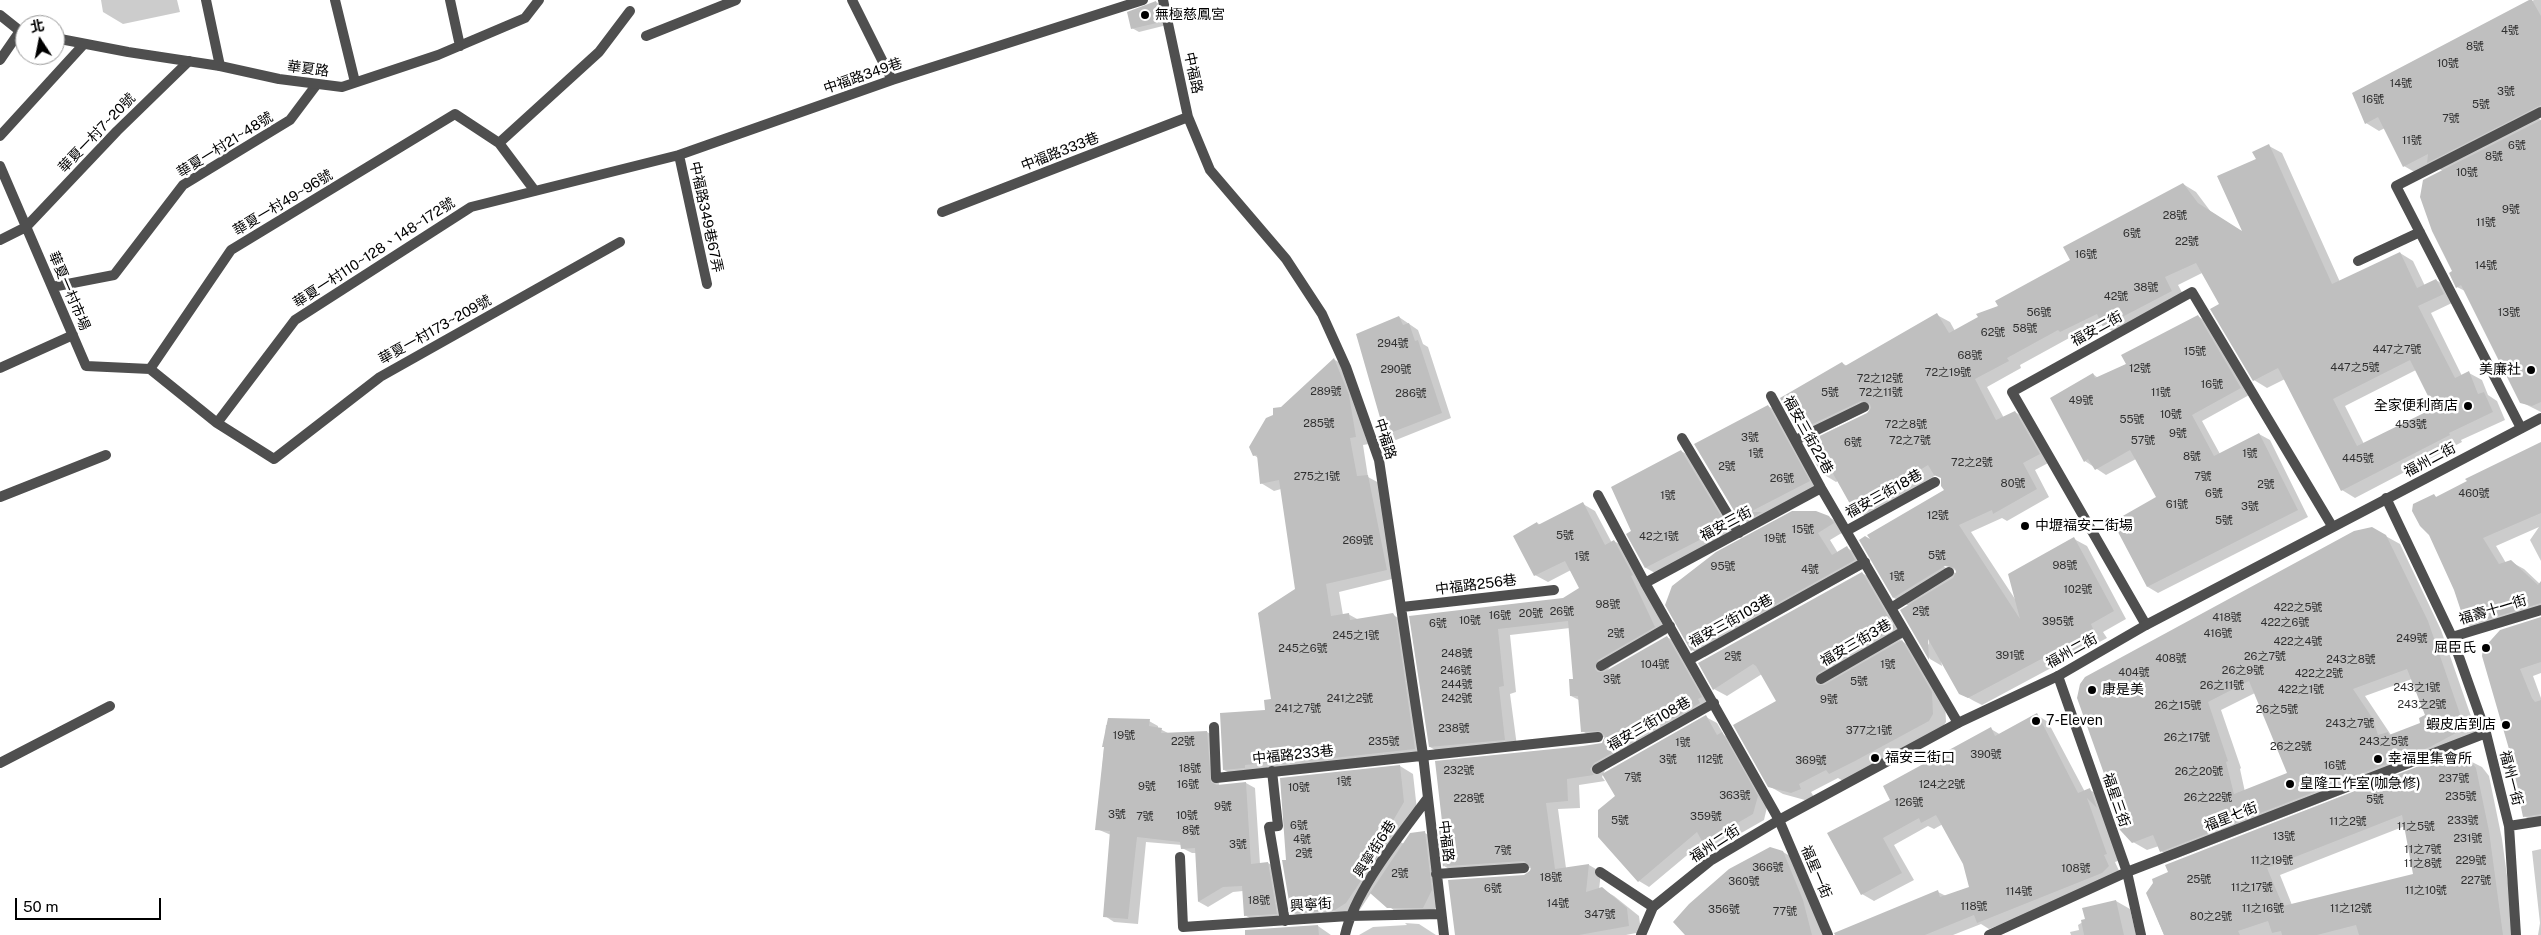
<!DOCTYPE html>
<html>
<head>
<meta charset="utf-8">
<style>
  body { margin:0 }
  #map { position:relative; width:2541px; height:935px; overflow:hidden; background:#fff; font-family:"Public Sans","Noto Sans TC",sans-serif }
  canvas { display:block }
  .north { position:absolute; left:15px; top:15px; width:50px; height:50px; box-sizing:border-box; background:#fff; border:1px solid #999; border-radius:50%; rotate:349deg; font-size:14px; font-weight:700; line-height:20px; text-align:center; color:#000 }
  .north::after { content:''; display:block; margin:auto; width:18px; height:22px; background:#000; clip-path:polygon(50% 0,100% 100%,50% 72%,0 100%) }
  .scale { position:absolute; left:15px; top:898px; width:146px; height:22px; box-sizing:border-box; border:2px solid #000; border-top:0; padding-left:6px; font-size:15px; line-height:18px; white-space:nowrap; color:#000; -webkit-text-stroke:4px #fff; paint-order:stroke }
</style>
</head>
<body>
<div id="map">
<canvas width="2541" height="935"></canvas>
<div class="north">北</div>
<div class="scale">50 m</div>
</div>
<script>
const g = document.querySelector('canvas').getContext('2d');
g.lineJoin = 'round';
function paint(path, color) {
  g.fillStyle = color;
  g.fill(path, 'evenodd');
}
function strokePath(path, color, width, dash) {
  g.strokeStyle = color;
  g.lineWidth = width;
  g.lineCap = dash ? 'butt' : 'round';
  g.setLineDash(dash || []);
  g.stroke(path);
}
function label(font, color, halo, rows, align = 'center') {
  g.font = font + ' "Public Sans","Noto Sans TC",sans-serif';
  g.lineWidth = 5;
  g.setLineDash([]);
  g.textBaseline = 'middle';
  g.strokeStyle = halo;
  g.fillStyle = color;
  for (const [text, x, y, turn = 0] of rows) {
    g.save();
    g.translate(x, y);
    g.rotate((+turn || 0) * Math.PI / 180);
    g.textAlign = isNaN(turn) ? turn : align;
    if (halo) g.strokeText(text, 0, 0);
    g.fillText(text, 0, 0);
    g.restore();
  }
}
paint(new Path2D(`
  M101,0H177L180,12L123,24L103,12Z
  M2534,0H2541V109L2530,114L2541,120V412L2521,402L2465,291L2457,287L2443,171L2434,166L2418,174L2404,166L2385,128L2379,131L2366,123L2354,93Z
  M1156,2L1163,6L1167,25L1139,32L1132,28Z
  M2269,146L2282,153L2340,282L2400,253L2413,261L2425,286L2436,280L2449,288L2456,301L2431,313L2462,376L2469,373L2482,380L2488,395L2497,401L2505,420L2461,440L2462,442L2355,498L2342,490L2285,379L2267,388L2254,380L2212,309L2221,304L2202,273L2178,285L2185,298L2117,334L2102,325L2074,339L2071,337L2020,365L2021,368L1987,387L2004,418L2015,412L2028,420L2052,461L2035,470L2049,497L2007,521L2002,518L1971,532L2017,602L2074,539L2087,546L2126,619L2103,632L2107,638L1982,705L1974,701L1960,693L1941,660L1942,666L1930,659L1902,611L1909,606L1894,598L1861,540L1873,542L1946,491L1942,478L1936,475L1868,517L1855,510L1838,481L1836,482L1823,474L1871,409L1812,438L1799,430L1842,363L1847,366L1937,315L1950,322L1955,331L1999,306L2071,261L2183,184L2196,192L2211,212L2244,233L2257,160ZM2416,370L2436,409L2364,444L2345,406ZM1837,469L1828,473V470ZM1941,562L1957,571V574L1939,564ZM1928,633L1929,645L1927,642Z
  M2198,316L2208,323L2251,394L2202,421L2220,454L2259,434L2270,440L2308,517L2158,593L2148,587L2128,528L2158,498L2136,459L2106,475L2085,461L2093,374L2098,378L2127,364Z
  M1399,317L1418,330L1423,344L1428,347L1451,418L1396,440L1386,434Z
  M1335,360L1348,367L1369,444L1363,445L1368,477L1381,484L1400,577L1339,592L1343,615L1348,614L1359,620L1393,615L1406,622L1428,756L1237,777L1224,770L1273,700L1296,589L1281,489L1274,491L1261,483L1258,458L1254,455L1274,416Z
  M1768,406L1778,412L1819,488L1750,525L1740,518Z
  M2541,443V561L2530,540L2539,527L2496,546L2506,563L2511,562L2524,569L2541,585V614L2481,632L2467,625L2434,496L2438,498Z
  M1681,451L1690,456L1735,531L1655,573L1646,568L1633,532Z
  M1583,504L1595,511L1612,543L1614,541L1626,548L1667,634L1610,667L1606,672L1667,637L1679,644L1713,704L1605,770L1602,777L1605,781L1579,785L1580,808L1558,809L1566,868L1589,865L1601,872L1599,890L1602,889L1614,896L1639,916L1641,932L1626,935H1457L1533,868L1456,873L1444,866L1440,831L1602,744L1606,737L1595,738L1582,731L1579,700L1571,696L1574,680L1570,628L1510,635L1516,692L1510,694L1517,746L1442,754L1430,747L1411,617L1563,600L1581,589L1571,570L1548,582L1535,575L1537,523L1541,525Z
  M1829,517L1842,525L1845,531L1830,540L1838,553L1847,548L1860,555L1866,567L1705,657L1692,650Z
  M2371,528L2400,544L2441,630L2473,722L2475,731L2470,740L2444,755L2175,859L2161,851L2159,846L2147,850L2133,842L2105,784ZM2412,679L2427,715L2422,724L2391,735L2365,696ZM2255,693L2289,774L2245,792L2240,769L2241,768L2221,710Z
  M1862,573L1875,581L1907,636L1900,640L1915,649L1945,700L1946,722L1942,728L1843,781L1838,778L1811,792L1814,797L1805,800L1783,794L1769,786L1778,702L1762,674L1727,696L1714,689Z
  M2541,618V673L2533,676L2541,698V823L2538,824L2524,816L2510,749L2483,656Z
  M2037,715L2048,722L2085,792L2090,790L2102,797L2118,861L2115,862L2120,873L2029,914L1989,929L1981,924L1953,935H1855L1938,892L1946,896L1971,888L1964,864L1943,824L1934,829L1928,826L1894,845L1914,880L1874,901L1862,894L1829,834L1892,800L1991,729L2001,735Z
  M1706,717L1717,723L1724,735L1732,740L1768,803L1764,820L1715,848L1704,841L1649,887L1639,881Z
  M1149,721L1158,726V728L1170,734L1207,732L1216,737L1219,786L1246,783L1255,788L1260,864L1268,863L1277,868L1286,919L1254,921L1245,915L1243,891L1233,892L1208,907L1199,902L1196,853H1192L1182,848V845L1146,842L1138,924L1114,922L1105,916L1111,835L1097,829L1106,725Z
  M2468,760L2482,767L2489,776L2502,839L2515,935H2164L2147,893ZM2405,826L2415,875L2292,905L2280,875Z
  M1400,766L1413,774L1417,810L1399,841L1404,844L1425,833L1435,839L1442,896L1433,913L1399,914L1371,893L1359,911L1349,917L1305,920L1292,912L1287,861Z
  M2541,849V935H2538L2540,923L2532,851Z
  M1783,852L1797,860L1823,935H1687Z
  M2116,901L2130,909L2136,935H2071L2070,932L2079,930L2078,925Z
  M1405,923L1419,924L1436,935H1359L1373,927L1407,925Z
  M1318,926L1331,935H1246Z`), '#0003');
paint(new Path2D(`
  M2529,0H2532L2541,16V105L2427,163L2428,154L2403,167L2378,117L2365,124L2352,93Z
  M1156,1L1161,22L1131,29L1127,12Z
  M2541,120V402L2532,406L2520,403L2461,285L2456,288L2449,273L2452,271L2432,231L2420,197L2423,180Z
  M2269,144L2332,284L2400,252L2417,288L2436,279L2444,294L2418,306L2455,378L2469,371L2478,394L2484,392L2493,412L2449,433L2450,435L2341,491L2278,368L2253,381L2210,309L2219,304L2196,263L2165,277L2172,291L2103,327L2097,314L2060,332L2058,330L2007,358L2009,361L1975,379L1996,420L2015,411L2040,454L2023,463L2037,489L1993,514L1992,510L1959,525L2020,619L2008,574L2074,537L2114,611L2091,624L2094,631L1968,698L1959,694L1928,639L1929,660L1900,610L1953,578L1956,572L1955,568L1945,566L1893,598L1859,540L1865,536L1870,539L1867,535L1944,490L1941,486V478L1934,475L1928,465L1854,511L1831,470L1822,475L1805,443L1867,413L1871,408L1870,404L1861,401L1798,431L1780,398L1842,362L1845,366L1937,313L1949,333L1978,317L1976,314L1998,306L1995,301L2070,260L2063,247L2183,183L2198,203L2242,231L2217,176L2256,159L2252,152ZM2410,360L2434,408L2357,446L2333,399Z
  M2198,315L2241,388L2192,415L2214,456L2259,433L2298,510L2147,587L2118,532L2126,527L2121,517L2156,497L2130,450L2095,470L2088,459L2084,462L2050,398L2093,373L2095,378L2126,364L2121,355Z
  M1399,316L1403,325L1409,323L1415,341L1418,340L1442,413L1385,435L1356,334Z
  M1334,358L1349,395L1356,437L1350,438L1357,476L1368,475L1387,570L1326,584L1331,616L1349,613L1350,620L1393,613L1396,618L1415,749L1279,764V762L1245,765V768L1223,770L1220,713L1265,710L1264,700L1271,699L1258,613L1295,589L1279,480L1260,484L1257,455L1253,456L1249,447L1266,418L1273,415V408L1281,407Z
  M1768,405L1810,481L1750,512H1762L1746,521L1743,517L1739,519L1694,444Z
  M2541,442V513L2483,538L2499,564L2511,560L2538,585L2541,581V603L2466,626L2454,590L2429,535L2420,526L2412,511L2413,504L2434,494L2436,497L2467,481L2465,479Z
  M1681,450L1727,526L1645,568L1626,534L1631,531L1611,487Z
  M1583,502L1605,545L1614,540L1633,575L1631,576L1655,627L1598,660L1595,669L1598,672H1604L1667,636L1702,697L1698,699L1700,703L1594,763L1590,769L1594,775L1567,779L1568,801L1546,803L1555,869L1589,864L1586,892L1602,887L1627,908L1629,926L1579,935H1455L1448,880L1524,875L1530,871L1531,867L1524,861L1447,866L1446,862L1443,867L1439,830H1443L1435,761L1583,746L1602,743L1605,736L1600,731L1581,732L1578,696H1570L1569,679H1573L1568,621L1498,629L1504,686L1499,687L1505,740L1429,747L1409,616L1563,598L1579,588L1565,561L1534,576L1513,536L1537,522L1538,525Z
  M1792,511H1816L1829,516L1834,523L1818,533L1832,555L1847,546L1855,560L1691,651L1665,605L1672,586L1716,552Z
  M2372,527L2386,535L2428,621L2460,714L2462,723L2456,733L2430,747L2160,852L2153,835L2132,843L2120,830L2103,784L2107,782L2077,698L2080,684L2085,677L2354,531ZM2407,669L2425,715L2419,718L2420,723L2389,735L2388,732L2378,735L2373,719L2353,689ZM2249,681L2287,773L2234,794L2226,762L2228,761L2208,702Z
  M1862,572L1895,628L1818,673L1815,682L1818,685H1824L1902,640L1932,692L1933,714L1929,721L1855,761L1829,774L1826,770L1799,784L1801,789L1791,793L1768,787L1733,725L1776,701L1756,666L1753,664L1713,690L1698,663Z
  M2541,617V662L2520,669L2532,698L2535,702L2541,700V814L2523,817L2509,749L2482,656L2483,649L2500,630Z
  M2037,713L2078,793L2090,788L2097,808L2087,798L2107,854L2104,855L2109,866L2102,873L1977,923L1974,915L1925,935H1835L1834,933L1938,890L1940,897L1969,887L1963,864L1936,815L1921,823L1919,818L1883,838L1902,873L1861,895L1827,833L1890,800L1883,786L1991,727L1995,736Z
  M1706,715L1717,735L1722,732L1758,796L1753,814L1703,843L1697,832L1638,882L1598,837V810L1615,796L1602,774Z
  M1108,718L1150,719L1149,726L1162,728L1161,733L1207,731L1211,782L1217,785L1246,782L1251,864L1268,862L1277,914L1244,916L1242,886L1223,887L1198,902L1195,848L1181,849L1180,842L1137,837L1128,919L1103,917L1110,831L1095,830L1104,747H1102Z
  M2442,757L2468,758L2476,768L2489,831L2503,935H2359L2356,925L2317,935H2282L2281,931L2272,933L2268,921L2238,931L2240,935H2164L2146,893L2153,883L2152,879L2168,872L2165,865ZM2402,815L2413,874L2283,906L2267,868Z
  M1400,765L1404,802L1384,836L1392,835L1346,903L1335,910L1291,913L1282,860H1286L1280,778Z
  M1425,831L1432,890L1423,908H1387L1370,893L1410,833Z
  M1770,847L1783,851L1803,900L1812,935H1685L1673,922L1689,904L1729,869Z
  M2116,900L2124,935H2084L2081,920L2085,919L2082,908Z
  M1318,925L1319,935H1245V930Z`), '#bfbfbf');
strokePath(new Path2D(`
  M206,0L220,66
  M852,0L892,80
  M1163,0L1188,117L1210,170L1286,259L1322,314L1346,367L1379,460L1423,755L1444,935
  M646,36L736,0
  M0,60L20,31
  M0,136L84,44
  M499,143L599,52L630,11
  M679,155L707,284
  M0,166L86,366L150,369L231,250L455,114L499,143L535,191
  M942,212L1188,117
  M0,240L26,227L117,131L189,61
  M2358,261L2420,232
  M52,287L114,275L183,185L290,120L317,84
  M0,368L73,335
  M150,369L217,423L274,459L380,377L620,242
  M1771,396L1821,488L1958,723
  M217,423L295,320L471,207L679,155L892,80L1143,0
  M2521,428L2396,186L2541,112
  M1682,438L1739,533
  M1796,440L1864,407
  M1598,495L1645,583L1779,820L1828,935
  M0,497L106,455
  M2386,498L2452,637L2486,733L2509,826L2516,935
  M1846,531L1935,482
  M1645,583L1821,488
  M1402,607L1554,590
  M1891,608L1949,572
  M2146,625L2012,392L2192,292L2332,526
  M2452,637L2541,610
  M1689,660L1865,562
  M1601,666L1670,626
  M2058,676L2127,872L2141,935
  M1821,679L1904,631
  M1214,727L1216,778L1598,737
  M0,763L110,706
  M1597,769L1714,703
  M1272,771L1278,826L1269,827L1285,921
  M2509,826L2541,821
  M1180,857L1183,927L1349,916L1441,914
  M1600,872L1653,907
  M1436,874L1524,868
  M1345,935C1355,890 1399,837 1427,799
  M1989,935L2127,872L2486,733`), '#4f4f4f', 10);
strokePath(new Path2D(`
  M335,0L355,82
  M450,0L460,46
  M0,15L20,31L25,32
  M55,38L128,52L220,66L279,79L342,87L438,55L525,18L539,0
  M1641,935L1653,907L1710,861L1779,820L1958,723L2058,676L2146,625L2541,418`), '#4f4f4f', 10);
for (const [x, y, r, color] of [
  [1145,15,5,"#000"],
  [2531,370,5,"#000"],
  [2468,406,5,"#000"],
  [2025,526,5,"#000"],
  [2486,648,5,"#000"],
  [2092,690,5,"#000"],
  [2036,721,5,"#000"],
  [2506,725,5,"#000"],
  [1875,758,5,"#000"],
  [2378,759,5,"#000"],
  [2290,784,5,"#000"]
]) {
  const dot = new Path2D();
  dot.arc(x, y, r, 0, 2 * Math.PI);
  g.fillStyle = color;
  g.fill(dot);
  strokePath(dot, '#fff', 2);
}
label('11px', '#303030', null, [
  ["4號",2510,31],
  ["8號",2475,47],
  ["10號",2448,64],
  ["14號",2401,84],
  ["3號",2506,92],
  ["16號",2373,100],
  ["5號",2481,105],
  ["7號",2451,119],
  ["11號",2412,141],
  ["6號",2517,146],
  ["8號",2494,157],
  ["10號",2467,173],
  ["9號",2511,210],
  ["28號",2175,216],
  ["11號",2486,223],
  ["6號",2132,234],
  ["22號",2187,242],
  ["16號",2086,255],
  ["14號",2486,266],
  ["38號",2146,288],
  ["42號",2116,297],
  ["56號",2039,313],
  ["13號",2509,313],
  ["58號",2025,329],
  ["62號",1993,333],
  ["294號",1393,344],
  ["447之7號",2397,350],
  ["15號",2195,352],
  ["68號",1970,356],
  ["447之5號",2355,368],
  ["12號",2140,369],
  ["290號",1396,370],
  ["72之19號",1948,373],
  ["72之12號",1880,379],
  ["16號",2212,385],
  ["289號",1326,392],
  ["5號",1830,393],
  ["72之11號",1881,393],
  ["11號",2161,393],
  ["286號",1411,394],
  ["49號",2081,401],
  ["10號",2171,415],
  ["55號",2132,420],
  ["285號",1319,424],
  ["72之8號",1906,425],
  ["453號",2411,425],
  ["9號",2178,434],
  ["3號",1750,438],
  ["72之7號",1910,441],
  ["57號",2143,441],
  ["6號",1853,443],
  ["1號",1756,454],
  ["1號",2250,454],
  ["8號",2192,457],
  ["445號",2358,459],
  ["72之2號",1972,463],
  ["2號",1727,467],
  ["275之1號",1317,477],
  ["7號",2203,477],
  ["26號",1782,479],
  ["80號",2013,484],
  ["2號",2266,485],
  ["6號",2214,494],
  ["460號",2474,494],
  ["1號",1668,496],
  ["61號",2177,505],
  ["3號",2250,507],
  ["12號",1938,516],
  ["5號",2224,521],
  ["15號",1803,530],
  ["5號",1565,536],
  ["42之1號",1659,537],
  ["19號",1775,539],
  ["269號",1358,541],
  ["5號",1937,556],
  ["1號",1582,557],
  ["98號",2065,566],
  ["95號",1723,567],
  ["4號",1810,570],
  ["1號",1897,577],
  ["102號",2078,590],
  ["98號",1608,605],
  ["422之5號",2298,608],
  ["26號",1562,612],
  ["2號",1921,612],
  ["20號",1531,614],
  ["16號",1500,616],
  ["418號",2227,618],
  ["10號",1470,621],
  ["395號",2058,622],
  ["422之6號",2285,623],
  ["6號",1438,624],
  ["2號",1616,634],
  ["416號",2218,634],
  ["245之1號",1356,636],
  ["249號",2412,639],
  ["422之4號",2298,642],
  ["245之6號",1303,649],
  ["248號",1457,654],
  ["391號",2010,656],
  ["2號",1733,657],
  ["26之7號",2265,657],
  ["408號",2171,659],
  ["243之8號",2351,660],
  ["104號",1655,665],
  ["1號",1888,665],
  ["246號",1456,671],
  ["26之9號",2243,671],
  ["404號",2134,673],
  ["422之2號",2319,674],
  ["3號",1612,680],
  ["5號",1859,682],
  ["244號",1457,685],
  ["26之11號",2222,686],
  ["243之1號",2417,688],
  ["422之1號",2301,690],
  ["241之2號",1350,699],
  ["242號",1457,699],
  ["9號",1829,700],
  ["243之2號",2422,705],
  ["26之15號",2178,706],
  ["241之7號",1298,709],
  ["26之5號",2277,710],
  ["243之7號",2350,724],
  ["238號",1454,729],
  ["377之1號",1869,731],
  ["19號",1124,736],
  ["26之17號",2187,738],
  ["22號",1183,742],
  ["235號",1384,742],
  ["243之5號",2384,742],
  ["1號",1683,743],
  ["26之2號",2291,747],
  ["390號",1986,755],
  ["3號",1668,760],
  ["112號",1710,760],
  ["369號",1811,761],
  ["16號",2335,766],
  ["18號",1190,769],
  ["232號",1459,771],
  ["26之20號",2199,772],
  ["7號",1633,778],
  ["237號",2454,779],
  ["1號",1344,782],
  ["16號",1188,785],
  ["124之2號",1942,785],
  ["9號",1147,787],
  ["10號",1299,788],
  ["363號",1735,796],
  ["235號",2461,797],
  ["26之22號",2208,798],
  ["228號",1469,799],
  ["5號",2375,800],
  ["126號",1909,803],
  ["9號",1223,807],
  ["3號",1117,815],
  ["10號",1187,816],
  ["7號",1145,817],
  ["359號",1706,817],
  ["5號",1620,821],
  ["233號",2463,821],
  ["11之2號",2348,822],
  ["6號",1299,826],
  ["11之5號",2416,827],
  ["8號",1191,831],
  ["13號",2284,837],
  ["231號",2468,839],
  ["4號",1302,840],
  ["3號",1238,845],
  ["11之7號",2423,850],
  ["7號",1503,851],
  ["2號",1304,854],
  ["11之19號",2272,861],
  ["229號",2471,861],
  ["11之8號",2423,864],
  ["366號",1768,868],
  ["108號",2076,869],
  ["2號",1400,874],
  ["18號",1551,878],
  ["25號",2199,880],
  ["227號",2476,881],
  ["360號",1744,882],
  ["11之17號",2252,888],
  ["6號",1493,889],
  ["11之10號",2426,891],
  ["114號",2019,892],
  ["18號",1259,901],
  ["14號",1558,904],
  ["118號",1974,907],
  ["11之16號",2263,909],
  ["11之12號",2351,909],
  ["356號",1724,910],
  ["77號",1785,912],
  ["347號",1600,915],
  ["80之2號",2211,917]
]);
label('14px', '#000', '#fff', [
  ["無極慈鳳宮",1155,15],
  ["美廉社",2521,370,"right"],
  ["全家便利商店",2458,406,"right"],
  ["中壢福安二街場",2035,526],
  ["屈臣氏",2476,648,"right"],
  ["康是美",2102,690],
  ["7-Eleven",2046,721],
  ["蝦皮店到店",2496,725,"right"],
  ["福安三街口",1885,758],
  ["幸福里集會所",2388,759],
  ["皇隆工作室(咖急修)",2300,784]
], 'left');
label('14px', '#000', '#fff', [
  ["華夏路",308,69,7],
  ["中福路",1193,73,78],
  ["中福路349巷",863,76,-19],
  ["華夏一村7~20號",97,133,-46],
  ["華夏一村21~48號",225,145,-32],
  ["中福路333巷",1060,152,-21],
  ["華夏一村49~96號",283,203,-31],
  ["中福路349巷67弄",706,217,78],
  ["華夏一村110~128、148~172號",374,253,-33],
  ["華夏一村市場",69,291,67],
  ["福安二街",2097,329,-29],
  ["華夏一村173~209號",435,330,-29],
  ["福安三街22巷",1808,435,61],
  ["中福路",1385,439,72],
  ["福州二街",2430,460,-28],
  ["福安三街18巷",1884,494,-29],
  ["福安三街",1726,524,-28],
  ["中福路256巷",1476,585,-7],
  ["福壽十一街",2493,610,-17],
  ["福安三街103巷",1731,621,-29],
  ["福安三街3巷",1856,643,-30],
  ["福州二街",2072,651,-29],
  ["福安三街108巷",1649,724,-30],
  ["中福路233巷",1293,755,-6],
  ["福州一街",2511,778,76],
  ["福星三街",2116,800,71],
  ["福星七街",2231,817,-21],
  ["中福路",1446,841,83],
  ["福州二街",1715,844,-33],
  ["興寧街6巷",1375,849,-57],
  ["福星一街",1816,872,67],
  ["興寧街",1311,905,-4]
]);
</script>
</body>
</html>
